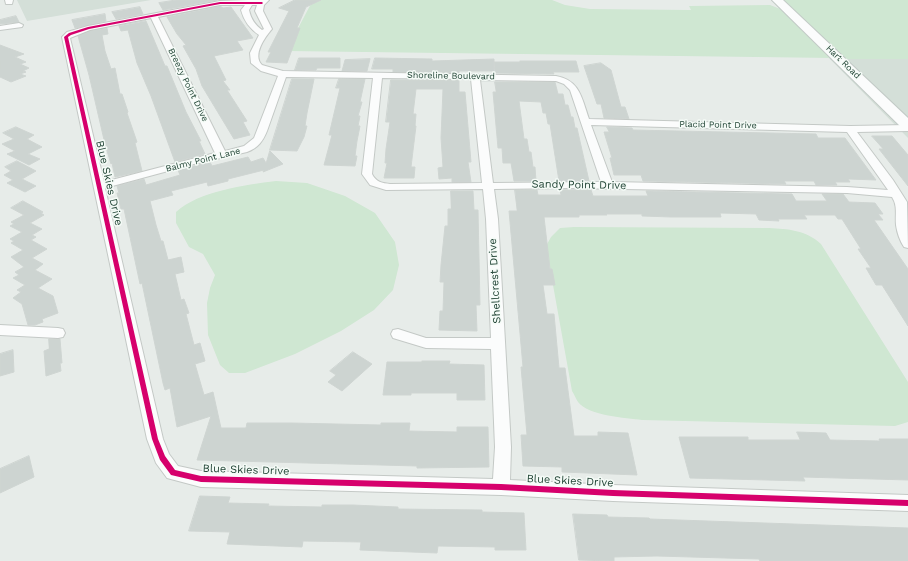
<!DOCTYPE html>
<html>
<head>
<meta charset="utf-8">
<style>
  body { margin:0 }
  canvas { display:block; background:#e7ece9 }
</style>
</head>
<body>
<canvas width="908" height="561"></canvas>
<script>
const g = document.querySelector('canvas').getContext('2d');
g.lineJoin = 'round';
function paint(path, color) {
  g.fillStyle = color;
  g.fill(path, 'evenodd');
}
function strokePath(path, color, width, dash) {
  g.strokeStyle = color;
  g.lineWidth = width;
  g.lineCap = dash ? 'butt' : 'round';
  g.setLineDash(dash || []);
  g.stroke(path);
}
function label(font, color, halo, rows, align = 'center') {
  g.font = font + ' "Work Sans",sans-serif';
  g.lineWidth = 3;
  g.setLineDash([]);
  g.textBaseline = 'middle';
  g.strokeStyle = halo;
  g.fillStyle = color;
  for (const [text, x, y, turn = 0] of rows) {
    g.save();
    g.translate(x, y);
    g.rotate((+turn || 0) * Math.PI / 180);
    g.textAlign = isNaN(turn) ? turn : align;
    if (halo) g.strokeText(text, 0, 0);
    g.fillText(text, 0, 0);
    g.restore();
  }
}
paint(new Path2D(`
  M17,0H151L27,21Z
  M829,58H834L905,128L908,131V138Z
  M844,59H908V121Z`), '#d4dfd8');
paint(new Path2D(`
  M313,0H552L565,5L590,9L691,10L689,6L770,5L783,10L834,58L286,51Z
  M780,0H908V59H844Z
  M276,181L307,183L345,196L375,213L395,242L399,265L393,290L374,310L341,331L295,354L245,373H229L220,365L208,335L207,303L210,288L215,275L203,254L189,247L176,223V212C199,191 245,185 276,181Z
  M574,227L769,228C788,229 806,230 821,244L908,382V422L895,426L642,420C626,418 589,416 578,402C576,399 574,394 572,391L546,246L551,237L560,228Z`), '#cfe7d2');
const building = new Path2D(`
  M176,0H217L163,10L159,3Z
  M295,0H321L306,7L297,28H300L287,63L266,62L271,52H268L289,11L279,8Z
  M220,6L223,8L231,7L253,38L237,41L243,50L214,56L226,80L223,81L230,90H227L247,121L243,122L250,135L234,139L202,86L196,69L183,46L186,45L177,34L167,17Z
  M140,7L143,14L116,19L112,12Z
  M105,14L106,21L75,28L72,20Z
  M16,16L19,22L0,24V20Z
  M146,21L165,66H167L186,112L201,141H199L205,154L175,162L151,96L137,63L128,30L121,31L119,26Z
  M107,28L108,34L102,35L105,51L111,69L115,68L120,94H122L128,112L127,113L137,142L135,143L142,171L115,177L112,163L111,164L105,144L89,75L78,36L90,31Z
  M0,45L24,54L15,57L26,62L20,64L29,68L23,71L26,72L20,74L26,76L11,82L0,77Z
  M299,58H340V68H317L316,70H295Z
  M375,58L432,59V61L494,59V71H459V73L393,72V69H372Z
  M370,59L367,71H342L345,60Z
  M520,61H576L579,72H553L554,74L495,73L494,62H520Z
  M601,63L611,70L621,107H625L629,119L604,118L601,104H597L584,66Z
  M292,79H314L307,113L305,126H307L304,137L297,151L270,150Z
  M339,79H365L360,102H362L358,116H360L358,126H360L357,141L355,156H357L355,166L324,165L332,135H329L340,88H336Z
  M391,80H459V92H465L471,162H468L471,182H452V178L439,179L438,168L443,167L441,138L443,89H416L413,114H416L415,126H416L411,167H415L414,178H384L387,163H385L386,149L390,122H386Z
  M495,82H555L558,94H563L565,105H568L571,117H573L575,128H577L589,181H559L550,124H548L546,113H543L541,102L519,101L524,139H527L529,152H531L533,167H535L536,181H514L511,163H503L502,148H498L493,92H496Z
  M16,127L34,135L27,139L42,147L28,154L40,159L29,165L7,154L15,151L2,144L14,139L3,133Z
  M607,127L632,128L633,130L816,134L818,138H845L876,180L848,179L850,182H835L837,185H816L814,181H784L786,184L643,181L641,175H614L610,158H612L604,132H609Z
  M872,136H892L908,155V186L879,149H883Z
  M270,151L283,164L263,172L264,170L228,179V181L208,186L207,182L171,191L173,195L150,201L156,225L161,241H163L168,260L181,257L184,272L175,274L181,300L184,299L189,313L186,314L194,345L200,343L205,361L195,364L204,395L213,392L221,428H246L247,423H292L381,425V423H410L409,431L457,432V427H488L489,467L417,468V466L197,460L211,416L177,427L170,388L165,390L163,383L142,283L140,284L124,209H121L117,193H119L117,186L144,179L146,185L180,175L178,170L210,162L212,166L248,157L251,162L263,158L266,163Z
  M17,161L36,171L22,179L36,186L25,192L7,183L13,180L4,175L11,171L5,167Z
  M515,190H537L538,195H561L560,190H591L593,196H648L646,191L792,194L796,201H827L822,194H843L849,202L875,203L883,214H878L883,220H874L908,269V326L882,285H876L866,268H871L858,249H861L842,219H838L835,215H804L807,219H778L779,221L759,220L756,214L720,213L721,217H671L642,216V214H606L607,215H579V217H544L550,269H552L555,285H543L547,314H554L559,368H565L574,436H598V432L628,433L637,475L562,472V467L523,466L521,435H527L521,367H523L509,211H517Z
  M451,191H473L474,210H478L480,305H476L477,331L439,330L440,311H443L444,282H440L441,265L445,226H448V209H451Z
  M23,201L43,212L41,213L44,215L30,223L42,229L32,235L36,237L31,240L47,249L32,258L43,264L35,270L52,279L38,288L53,296L58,313L42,319L43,322L35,325H28L22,304L13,298L21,292L17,290L25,285L13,278L19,275L15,272L24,267L11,257L23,250L11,243L14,241L10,239L22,232L10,226L14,224L11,222L24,215L11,208Z
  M49,339H60L62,363H60L61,371L46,376L44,351L49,349Z
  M13,350L14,372L0,376V354Z
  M353,352L372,364L342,391L328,382L336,375L330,371Z
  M422,361H450L449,364L484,365L485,400H457V393H411V395H383L387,362H422Z
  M797,432L826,433L830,440L880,441L879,439H908V480L803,477L805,481L690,478L679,437H748V440H800Z
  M29,456L34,477L0,493V469Z
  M200,496L230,497L228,503L269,504L268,506L322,507V505H353L398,507V509L482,510V512L524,513L526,550H495V547L438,546L437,553L360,550L361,542L303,541L302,547L227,544L230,532L189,531Z
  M573,514L607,515L608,517L649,518L650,519L908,528V561H760L759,559L657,556L614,557V561L579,560Z`);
paint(building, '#cdd4d1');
strokePath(building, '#cfd5d2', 1);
const street = new Path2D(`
  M5,0H13L12,4H6Z
  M248,0H269L264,5L263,11L272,29C265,37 252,55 262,65L283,71L556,76C580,80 582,99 589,119L850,126L908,125V131L857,132L893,180L907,202L908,248L904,247C900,241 897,232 896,225C895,215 898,206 892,197L847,193L569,188L494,189L498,219L511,447L510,480L613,485L908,495V511L613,501L501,495L201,487L167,478L156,463L147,439L62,37L67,32L88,26L220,1ZM220,5H245L241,10C244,21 250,29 259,35L250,53L251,63L261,71L278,76L254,138L244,146L225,151L158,17ZM252,5H257L255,11L264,29L262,30C255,25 251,19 249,10ZM151,18L215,153L104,182L70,38L90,30ZM286,77L373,78L362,174L370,185L386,190L483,189L486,219L491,338H426L398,329L393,330L391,334L393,338L426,348L491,349L495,447L493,479L201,471L178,466L169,454L163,439L105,188L194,164L247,152C258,148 263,141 267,131ZM382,78L471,79L482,183L390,184C382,183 376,182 372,174ZM480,80L556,81L564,84L570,90L601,182L493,183ZM591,125L847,132L888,190L847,187L612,182Z
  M19,23L23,25L22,27L0,30V26Z
  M0,325L58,328L63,329L65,333L63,337L58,338L0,335Z`);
const secondary = new Path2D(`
  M772,0H783L908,118V130L903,129Z`);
strokePath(street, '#c4c9c6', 2);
strokePath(secondary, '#c2cac6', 2);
paint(street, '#fbfcfc');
paint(secondary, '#fbfcfc');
paint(new Path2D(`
  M220,2H262L263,3L262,4H220L89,29L71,35L68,37L158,439L165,456L175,470L201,476L501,484L613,490L908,500V506L613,496L501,490L201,482L171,475L160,460L152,439L64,37L69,33L88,27Z`), '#d6006c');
label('9px', '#214435', '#f5fbf7', [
  ["Hart Road",843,62,44],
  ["Shoreline Boulevard",451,76,1],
  ["Breezy Point Drive",188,85,64],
  ["Placid Point Drive",718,125,1],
  ["Balmy Point Lane",203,160,-14]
]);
label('11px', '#214435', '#f5fbf7', [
  ["Blue Skies Drive",109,183,77],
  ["Sandy Point Drive",579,185,1],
  ["Shellcrest Drive",495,281,-93],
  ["Blue Skies Drive",246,470,2],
  ["Blue Skies Drive",570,481,3]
]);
</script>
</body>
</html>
